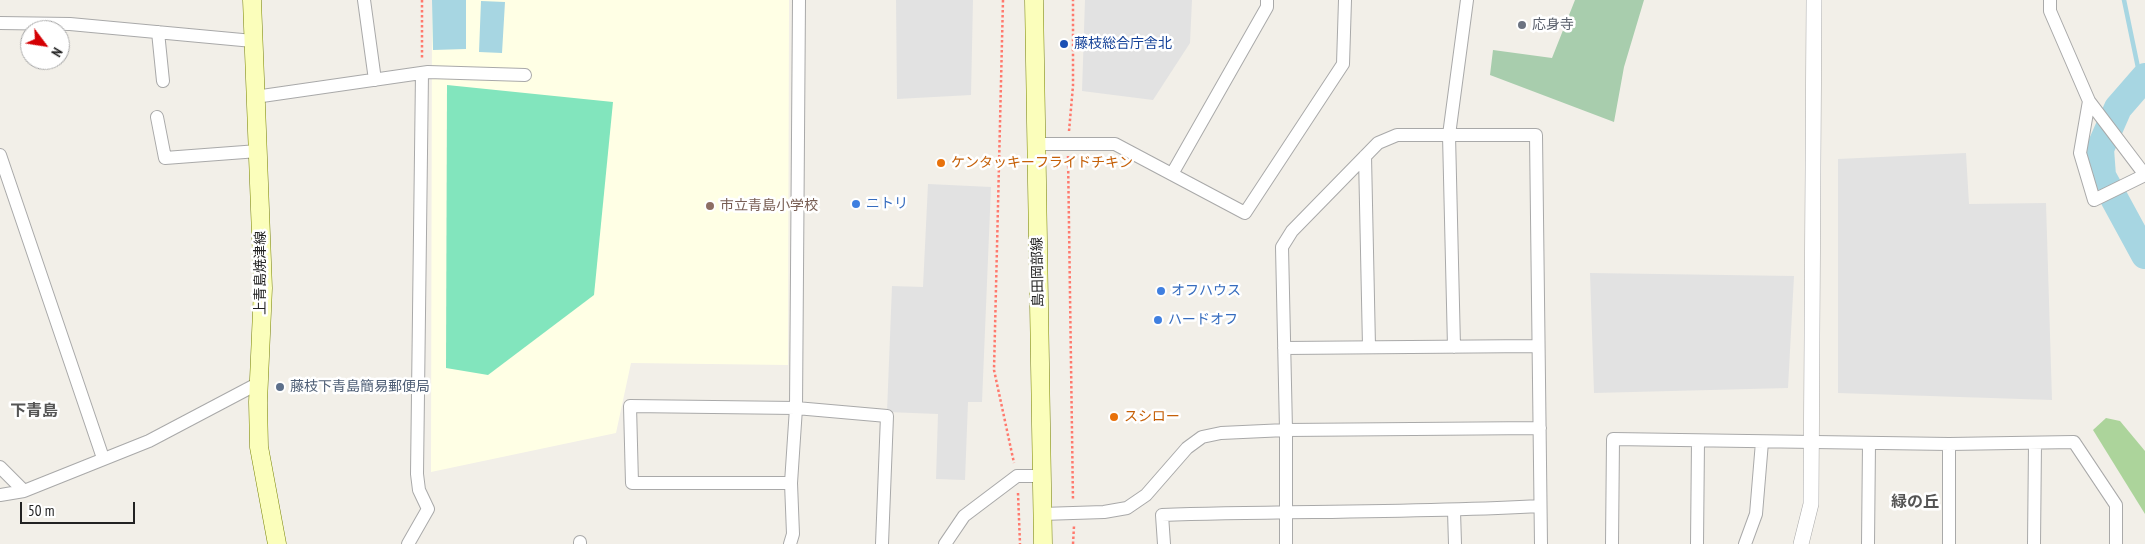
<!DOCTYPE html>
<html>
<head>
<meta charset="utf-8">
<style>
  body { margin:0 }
  #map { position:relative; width:2145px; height:544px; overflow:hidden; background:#f2efe8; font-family:"PT Sans Narrow",sans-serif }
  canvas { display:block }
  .north { position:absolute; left:20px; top:20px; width:50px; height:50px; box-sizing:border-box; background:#fff; border:1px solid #a7a7a7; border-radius:50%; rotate:121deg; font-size:14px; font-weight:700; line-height:20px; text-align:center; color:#222 }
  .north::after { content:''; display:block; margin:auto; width:18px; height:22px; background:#d40003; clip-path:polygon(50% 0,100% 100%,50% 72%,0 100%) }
  .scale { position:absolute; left:20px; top:502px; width:115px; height:22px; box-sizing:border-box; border:2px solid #222; border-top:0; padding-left:6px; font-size:15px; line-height:18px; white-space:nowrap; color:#222; -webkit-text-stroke:4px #fff; paint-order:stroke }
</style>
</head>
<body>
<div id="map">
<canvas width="2145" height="544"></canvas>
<div class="north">N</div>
<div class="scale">50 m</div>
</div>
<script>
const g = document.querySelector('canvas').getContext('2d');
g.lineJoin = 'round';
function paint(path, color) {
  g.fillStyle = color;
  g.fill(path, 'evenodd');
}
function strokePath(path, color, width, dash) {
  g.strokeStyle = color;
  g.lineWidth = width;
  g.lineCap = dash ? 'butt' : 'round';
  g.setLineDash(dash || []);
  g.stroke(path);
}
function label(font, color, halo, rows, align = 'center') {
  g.font = font + ' "PT Sans Narrow","Noto Sans JP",sans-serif';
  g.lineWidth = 5;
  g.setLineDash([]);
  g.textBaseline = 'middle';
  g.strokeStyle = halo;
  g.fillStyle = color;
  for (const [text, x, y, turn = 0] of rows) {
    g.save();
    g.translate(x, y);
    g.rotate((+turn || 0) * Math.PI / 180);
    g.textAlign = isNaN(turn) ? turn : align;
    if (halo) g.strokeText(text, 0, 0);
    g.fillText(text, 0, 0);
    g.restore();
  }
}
paint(new Path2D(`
  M432,0H789L788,365L631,363L616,433L431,472Z`), '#ffffe5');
paint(new Path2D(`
  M2106,418L2120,421L2145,451V514L2093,430Z`), '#acd49b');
paint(new Path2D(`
  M1575,0H1644L1624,67L1614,122L1490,75L1493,50L1552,58Z`), '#a8cdad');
paint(new Path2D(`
  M447,85L613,102L594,295L488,375L446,368Z`), '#82e5bd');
paint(new Path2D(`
  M896,0H973L971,95L897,99Z
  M1085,0H1192L1190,43L1153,100L1082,91Z
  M1966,153L1969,204L2046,203L2052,400L1838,393V159Z
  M928,184L991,187L982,402H968L965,480L936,479L938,414L887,412L892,286L923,287Z
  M1590,273L1794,276L1788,388L1594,393Z`), '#e2e2e2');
paint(new Path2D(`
  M432,0H466V49L433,50Z
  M481,1L505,2L502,53L479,52Z`), '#a7d6e2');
strokePath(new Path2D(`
  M2124,0L2141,82`), '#a7d6e2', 4.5);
strokePath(new Path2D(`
  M2145,77L2118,108L2100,149L2102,176L2145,255`), '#a7d6e2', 28);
const minor = new Path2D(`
  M364,0L375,80
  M2050,0V11L2089,101L2080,153L2094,200L2145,175
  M0,23L70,24L253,41
  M158,32L163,81
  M255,97L428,72L525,75
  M2089,101L2145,175
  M157,117L165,158L258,151
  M1036,144H1115L1245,213L1343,64L1345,0
  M0,155L103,458
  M1365,156L1369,347
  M1172,174L1267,7V0
  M1454,347L1449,135L1467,0
  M1284,348L1537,346
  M0,467L24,491
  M791,483H632L630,406L796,408L887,416L882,544
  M0,495L24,491L149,441L259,383
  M1454,511L1455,544
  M1042,514L1104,512L1127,508L1146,495L1187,448L1202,437L1221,433L1286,430L1540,428
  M580,542V544
  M408,544L428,509L419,490L417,474L422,73
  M790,544L793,534L791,483L796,408L799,0
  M945,544L964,516L1017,476H1041
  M1164,544L1162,515C1288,511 1414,513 1540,506
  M1286,544V430L1282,247L1292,231L1378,143L1397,135H1536L1541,544
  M1612,544L1613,439L1949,444L2074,442L2116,505V544
  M1697,544L1698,441
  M1745,544L1756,514L1762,442
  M1868,544L1869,443
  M1949,544V444
  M2034,544L2035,443`);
const tertiary = new Path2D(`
  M1801,544L1811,504L1814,0`);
const secondary = new Path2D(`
  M252,0L263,288L258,402L259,447L277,544
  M1034,0L1043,544`);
strokePath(minor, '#a9a9a9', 14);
strokePath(tertiary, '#a9a9a9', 16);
strokePath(secondary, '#768200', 19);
strokePath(new Path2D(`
  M422,0V58
  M1003,0L994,370L1014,463
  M1069,131L1073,86V0
  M1068,156L1073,501
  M1018,493L1020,544
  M1073,544L1074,526`), '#ff796d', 2.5, [2.5, 2.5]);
strokePath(minor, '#fff', 12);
strokePath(tertiary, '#fff', 15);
strokePath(secondary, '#fbfebb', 18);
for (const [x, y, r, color] of [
  [1522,25,5,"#6b7280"],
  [1064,44,5,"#1a4fb4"],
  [941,163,5,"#e8710a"],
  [856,204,5,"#3f7fe0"],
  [710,206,5,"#8d6e63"],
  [1161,291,5,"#3f7fe0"],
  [1158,320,5,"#3f7fe0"],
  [280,387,5,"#5c6f8a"],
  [1114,417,5,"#e8710a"]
]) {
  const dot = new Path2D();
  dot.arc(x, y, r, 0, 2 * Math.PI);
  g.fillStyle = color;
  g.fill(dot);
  strokePath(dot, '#fff', 2);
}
label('14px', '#5b616d', '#fff', [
  ["応身寺",1532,25]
], 'left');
label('14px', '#164399', '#fff', [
  ["藤枝総合庁舎北",1074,44]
], 'left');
label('14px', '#c56008', '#fff', [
  ["ケンタッキーフライドチキン",951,163],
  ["スシロー",1124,417]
], 'left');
label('14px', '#366cbe', '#fff', [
  ["ニトリ",866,204],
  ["オフハウス",1171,291],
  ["ハードオフ",1168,320]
], 'left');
label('14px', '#785e54', '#fff', [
  ["市立青島小学校",720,206]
], 'left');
label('14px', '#222', '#fff', [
  ["島田岡部線",1038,272,-91],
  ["上青島焼津線",261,273,-90]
]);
label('14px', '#4e5e75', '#fff', [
  ["藤枝下青島簡易郵便局",290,387]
], 'left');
label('bold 16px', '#555', '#fff', [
  ["下青島",34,411],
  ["緑の丘",1915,502]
]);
</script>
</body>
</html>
